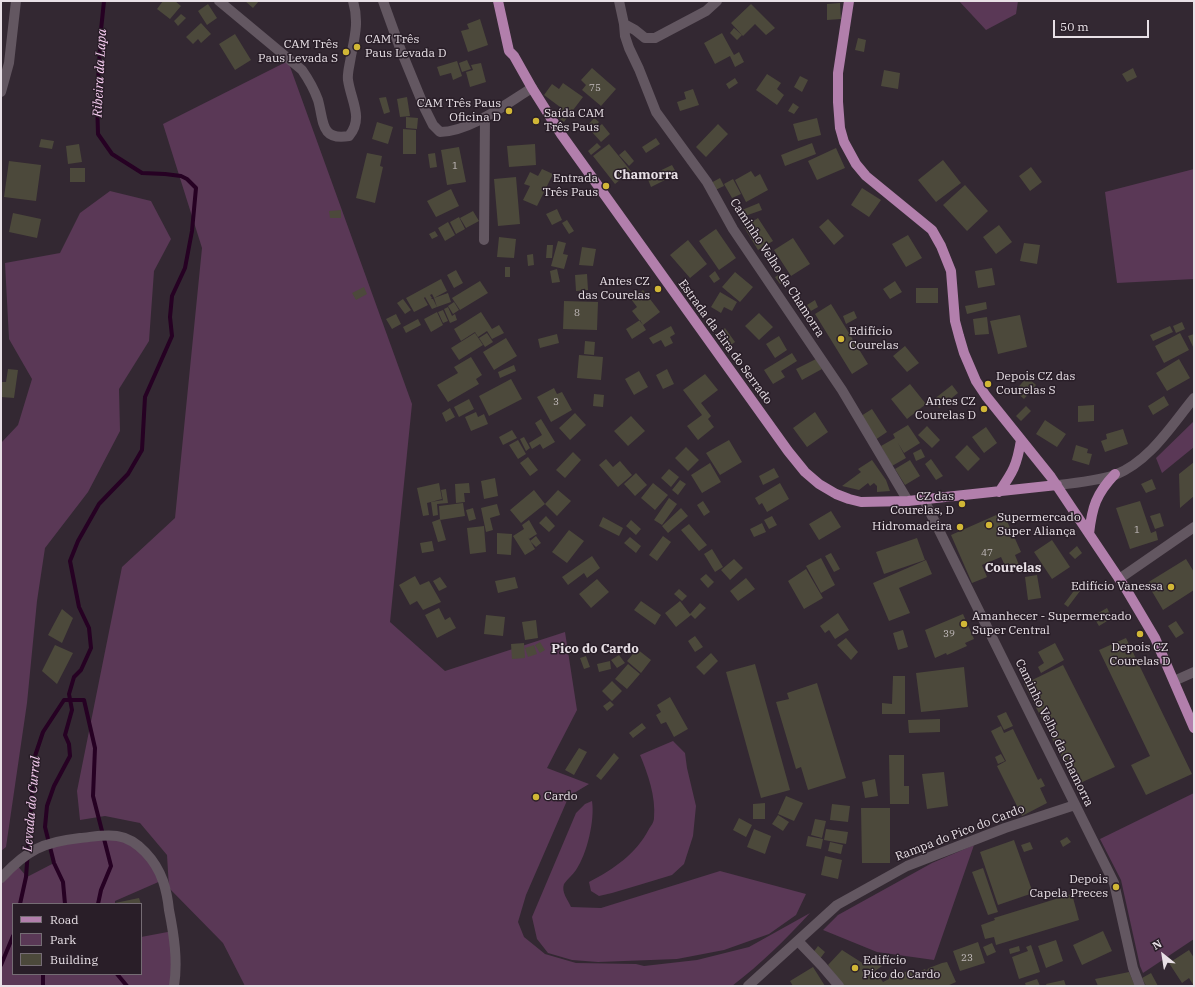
<!DOCTYPE html>
<html>
<head>
<meta charset="utf-8">
<style>
  body { margin:0 }
  #map { position:relative; width:1195px; height:987px; overflow:hidden; background:#332832; font-family:"IBM Plex Serif",serif }
  canvas { display:block }
  .frame { position:absolute; inset:0; border:2px solid #e8e0e6; pointer-events:none }
  .legend { position:absolute; left:12px; top:903px; width:130px; height:72px; box-sizing:border-box; background:#291e28; border:1px solid #756c74; margin:0; padding:5px 7px; list-style:none; font-size:12px; color:#e8e0e6 }
  .legend li { display:flex; align-items:center; gap:8px; height:20px }
  .legend b { width:20px; border:1px solid #756c74 }
  .north { position:absolute; left:1143px; top:935px; width:40px; height:40px; -webkit-text-stroke:3px #291e28; paint-order:stroke; rotate:330deg; font-size:11px; font-weight:700; line-height:16px; text-align:center; color:#e8e0e6 }
  .north::after { content:''; display:block; margin:auto; width:14px; height:18px; background:#e8e0e6; clip-path:polygon(50% 0,100% 100%,50% 72%,0 100%) }
  .scale { position:absolute; left:1053px; top:20px; width:96px; height:18px; box-sizing:border-box; border:2px solid #e8e0e6; border-top:0; padding-left:5px; font-size:12px; line-height:14px; white-space:nowrap; color:#e8e0e6; -webkit-text-stroke:3px #291e28; paint-order:stroke }
</style>
</head>
<body>
<div id="map">
<canvas width="1195" height="987"></canvas>
<div class="frame"></div>
<ul class="legend">
<li><b style="height:5px;background:#b27fac"></b>Road</li>
<li><b style="height:11px;background:#5a3856"></b>Park</li>
<li><b style="height:11px;background:#4c493b"></b>Building</li>
</ul>
<div class="north">N</div>
<div class="scale">50 m</div>
</div>
<script>
const g = document.querySelector('canvas').getContext('2d');
g.lineJoin = 'round';
function paint(path, color) {
  g.fillStyle = color;
  g.fill(path, 'evenodd');
}
function strokePath(path, color, width, dash) {
  g.strokeStyle = color;
  g.lineWidth = width;
  g.lineCap = dash ? 'butt' : 'round';
  g.setLineDash(dash || []);
  g.stroke(path);
}
function label(font, color, halo, rows, align = 'center') {
  g.font = font + ' "IBM Plex Serif",serif';
  g.lineWidth = 3;
  g.setLineDash([]);
  g.textBaseline = 'middle';
  g.strokeStyle = halo;
  g.fillStyle = color;
  for (const [text, x, y, turn = 0] of rows) {
    g.save();
    g.translate(x, y);
    g.rotate((+turn || 0) * Math.PI / 180);
    g.textAlign = isNaN(turn) ? turn : align;
    if (halo) g.strokeText(text, 0, 0);
    g.fillText(text, 0, 0);
    g.restore();
  }
}
paint(new Path2D(`
  M959,1H1018L1016,14L986,30Z
  M288,61L412,404L390,622L445,671L565,632L577,710L547,768L589,784L569,796L526,895L518,922L524,937L545,954L576,963L636,964L644,966L697,960L749,947L810,913C786,939 761,964 732,986H245L223,943L169,888L167,855L140,823L105,816L80,820L77,791L122,567L175,518L202,248L163,124Z
  M1194,169V279L1117,283L1105,192Z
  M110,191L151,201L171,239L154,271L149,341L119,389L120,431L88,492L45,548L37,601L27,703L6,847L1,851V443L18,425L32,379L9,339L5,263L60,253L80,213Z
  M1194,421V447L1162,473L1156,458Z
  M673,741L685,753L687,768L696,806L693,836L684,864L672,875L639,885L612,893L599,896L591,891L589,882C614,869 636,854 649,829C651,826 654,822 654,818C656,797 648,774 640,755Z
  M1194,793V939L1143,973L1140,966L1121,880L1100,839Z
  M592,801C595,820 587,854 576,870C573,875 567,879 564,884C561,892 568,900 571,907L601,908L720,871L806,894L796,915L769,934L724,950L677,959L598,962L572,960L548,953L537,939L532,917L576,813L585,804Z
  M100,835L138,846L163,880L115,901V904H13V974H141V937L173,931L174,986H1V878L15,863L27,877L54,863L50,847Z
  M974,845L934,960L877,952L823,930L838,915L932,863Z`), '#5a3856');
strokePath(new Path2D(`
  M20,904L26,877L35,756L43,732L64,700H84L95,748L93,796L111,866L101,890L98,904
  M65,904L63,882L54,863L45,827L47,806L54,786L70,756L69,744L65,735L72,710L69,694L74,677L81,670L91,648L89,628L79,607L70,561L78,541L99,504L128,474L142,450L145,397L172,336L170,317L172,296L185,268L192,231L196,188L187,179L181,176L165,174L142,173L112,154L98,134L97,99L101,30L104,1
  M1,965L13,936
  M43,974V986
  M117,974L127,986`), '#260123', 4);
paint(new Path2D(`
  M163,1H175L181,6L170,19L157,9Z
  M245,1H259L253,8Z
  M840,3L841,19L827,20V4Z
  M208,4L217,18L207,25L198,11Z
  M751,4L775,28L766,35L755,24L743,36L731,23Z
  M181,14L186,18L178,26L174,21Z
  M480,19L488,45L468,52L461,31L469,29L467,24Z
  M201,23L211,34L201,43L198,39L193,44L186,37Z
  M734,28L742,35L737,40L730,33Z
  M722,33L734,55L739,52L744,62L735,67L730,56L715,64L704,43Z
  M235,34L251,60L235,70L219,44Z
  M858,38L866,40L864,52L855,50Z
  M467,60L471,69L462,72L459,63Z
  M457,61L462,76L453,80L451,73L440,76L437,67Z
  M481,63L486,82L470,87L466,72L473,70L471,65Z
  M592,68L616,89L601,106L582,90L586,85L581,80Z
  M1133,68L1137,77L1127,82L1122,74Z
  M884,70L900,73L898,89L881,86Z
  M767,74L781,83L777,89L784,95L777,105L756,90Z
  M800,76L808,80L802,92L794,87Z
  M735,78L738,83L729,89L726,84Z
  M563,83L583,97L564,122L554,115L560,107L544,95L552,84L559,89Z
  M693,89L699,105L680,111L677,102L686,99L684,92Z
  M386,97L390,112L384,114L379,98Z
  M407,97L410,116L400,117L397,99Z
  M793,103L799,107L794,114L788,111Z
  M406,117L418,118L417,129L406,128Z
  M594,118L599,122L594,129L588,125Z
  M817,118L821,135L798,141L793,124Z
  M377,122L393,127L388,144L372,139Z
  M602,124L610,134L601,142L592,132Z
  M718,124L728,134L706,157L696,147Z
  M403,129L416,130V154H403Z
  M656,138L660,144L646,153L642,147Z
  M41,139L54,141L52,149L39,147Z
  M597,143L601,147L591,155L588,151Z
  M812,143L816,154L785,166L781,155Z
  M79,144L82,162L68,164L66,146Z
  M535,144L536,165L509,167L507,146Z
  M609,144L631,171L615,184L593,156Z
  M459,147L466,182L447,185L441,150Z
  M836,148L845,168L817,180L808,161Z
  M625,150L634,161L629,166L619,155Z
  M367,153L382,156L380,166L383,167L375,203L356,198Z
  M435,153L437,167L430,168L428,154Z
  M943,160L961,183L936,202L918,180Z
  M9,161L41,165L36,201L4,197Z
  M672,165L677,174L651,187L647,177Z
  M1031,167L1042,182L1030,191L1019,176Z
  M70,168H85V182H70Z
  M542,169L553,174L537,206L523,200L530,186L524,184L530,172L538,176Z
  M751,171L755,177L760,174L768,190L746,202L735,180Z
  M516,177L520,224L498,226L494,179Z
  M720,178L724,186L713,191L709,184Z
  M733,179L741,194L732,198L724,184Z
  M965,185L988,211L967,231L943,205Z
  M862,188L881,200L869,217L851,205Z
  M451,189L459,206L436,217L427,201Z
  M759,203L762,210L745,216L742,210Z
  M557,209L562,220L552,225L546,214Z
  M341,210V218H330L329,211Z
  M473,211L479,221L466,228L460,218Z
  M13,213L41,219L37,238L9,232Z
  M459,217L465,229L456,234L450,222Z
  M758,218L773,241L758,250L744,227Z
  M828,219L844,236L834,245L819,227Z
  M567,220L574,231L569,234L562,223Z
  M448,222L455,235L445,241L438,228Z
  M999,225L1012,242L996,254L983,237Z
  M716,229L736,258L719,270L699,241Z
  M435,231L438,236L432,239L429,234Z
  M908,235L922,258L906,267L892,244Z
  M499,237L516,239L514,258L497,257Z
  M793,238L810,264L791,276L774,250Z
  M688,240L707,264L690,278L670,255Z
  M558,241L566,243L563,254L568,255L564,269L551,266Z
  M1024,243L1040,245L1037,264L1020,261Z
  M547,245H553L552,258H546Z
  M582,247L596,249L593,266L579,265Z
  M533,254L534,265L528,266L527,255Z
  M505,267H510V277H505Z
  M992,268L995,285L978,288L975,271Z
  M557,269L560,282L552,283L550,271Z
  M456,270L463,283L454,288L447,275Z
  M715,271L720,279L714,283L709,276Z
  M735,272L753,287L740,302L722,287Z
  M784,272L788,279L780,284L775,277Z
  M587,274L588,290L576,291L575,275Z
  M441,279L447,291L434,298L432,294L430,295L432,298L431,299H433L437,307L432,309L425,297L424,298L428,305L414,312L406,298Z
  M480,281L488,293L460,310L452,298Z
  M895,281L902,292L890,299L883,289Z
  M364,287L367,294L356,300L352,293Z
  M916,288H938V303H916Z
  M643,290L660,312L643,325L632,311L637,307L631,299Z
  M720,292L737,302L732,311L724,307L721,313L711,307Z
  M448,293L451,302L437,307L434,298Z
  M403,299L411,310L405,314L397,303Z
  M815,300L818,307L811,311L807,305Z
  M564,301L598,302L597,330L563,329Z
  M454,302L459,310L453,314L448,306Z
  M986,302L987,309L967,314L965,306Z
  M831,304L868,364L852,374L815,314Z
  M448,307L452,316L455,314L457,320L450,323L444,309Z
  M443,310L448,321L443,323L438,312Z
  M854,311L857,318L846,324L843,316Z
  M437,312L443,325L431,332L424,319Z
  M481,312L492,329L499,325L504,333L492,339L487,331L478,337L475,332L461,341L454,329Z
  M759,313L773,327L759,340L745,326Z
  M396,314L401,324L392,329L386,319Z
  M1020,315L1027,347L998,354L990,321Z
  M987,317L989,334L975,335L973,319Z
  M418,319L421,325L406,333L403,327Z
  M640,320L646,330L632,339L626,329Z
  M1182,322L1185,329L1176,333L1173,326Z
  M671,326L675,334L670,337L673,343L665,347L661,340L653,344L649,338Z
  M1170,326L1173,332L1153,341L1150,335Z
  M725,328L735,342L725,349L715,336Z
  M475,333L483,345L459,360L451,348Z
  M487,333L493,342L485,347L479,338Z
  M1180,333L1189,350L1164,363L1155,346Z
  M557,334L559,343L540,348L538,339Z
  M1194,334V349L1188,336Z
  M779,336L787,350L775,358L766,344Z
  M506,338L517,356L494,370L483,352Z
  M585,341L595,342L594,355L584,354Z
  M905,346L919,363L907,372L893,356Z
  M792,353L797,361L781,371L785,377L773,384L764,370Z
  M579,355L603,357L601,380L577,378Z
  M471,357L482,375L476,379L479,384L448,402L437,385L458,373L454,367Z
  M816,359L822,369L802,380L796,369Z
  M1179,359L1190,378L1167,391L1156,373Z
  M514,365L516,371L500,378L498,372Z
  M8,369L18,370L14,398L1,397V382H6Z
  M667,369L674,384L663,389L656,375Z
  M639,371L648,387L634,395L625,379Z
  M705,374L718,390L701,403L711,416L708,419L714,427L698,440L687,426L702,415L683,390Z
  M1027,377L1036,385L1024,399L1015,391Z
  M511,379L522,399L489,416L479,396Z
  M910,384L926,404L907,419L891,399Z
  M952,385L958,393L939,408L933,400Z
  M554,388L557,394L562,392L572,410L551,422L537,397Z
  M594,394L604,395L603,407L593,406Z
  M1164,396L1169,405L1153,415L1148,406Z
  M469,399L474,409L459,417L454,407Z
  M1094,405V421L1078,422V406Z
  M1026,406L1031,411L1021,421L1016,416Z
  M450,408L455,417L446,422L442,413Z
  M872,409L887,432L875,440L861,416Z
  M476,412L478,417L484,414L488,424L471,431L465,417Z
  M815,412L828,432L807,447L793,428Z
  M575,413L586,425L570,440L559,428Z
  M631,416L645,431L628,446L614,431Z
  M541,419L555,442L543,449L540,444L532,449L529,443L542,435L535,423Z
  M1045,420L1066,434L1057,447L1036,434Z
  M908,425L920,443L904,453L898,443L906,458L892,466L881,446L895,438L893,434Z
  M927,426L940,440L932,448L918,435Z
  M986,427L997,443L984,453L972,437Z
  M1123,429L1128,444L1105,452L1101,441L1107,439L1106,434Z
  M512,430L517,438L503,445L499,437Z
  M524,437L530,448L526,451L520,439Z
  M518,440L526,454L518,459L509,445Z
  M729,440L742,462L720,475L706,453Z
  M967,445L980,459L968,471L955,457Z
  M1076,445L1088,449L1087,453L1092,454L1089,465L1072,460Z
  M686,447L699,460L688,471L675,458Z
  M921,449L925,457L916,461L913,453Z
  M573,452L581,460L565,478L556,470Z
  M528,457L538,470L530,476L520,463Z
  M606,459L613,467L620,461L632,475L618,487L599,465Z
  M931,459L943,476L936,480L925,464Z
  M872,460L886,480L890,491L877,492V486L874,483L870,486L868,483L859,490L842,486L861,472L858,469Z
  M910,460L920,476L905,485L895,469Z
  M1194,462V496L1180,508L1179,474Z
  M710,463L721,482L702,493L691,475Z
  M774,468L779,477L763,485L759,476Z
  M669,469L679,477L671,487L661,478Z
  M636,473L647,485L635,496L624,484Z
  M495,478L498,496L484,499L481,481Z
  M1152,479L1156,489L1146,493L1141,484Z
  M680,480L686,484L678,495L672,490Z
  M439,483L442,499L427,503L429,515L423,516L417,488Z
  M469,483L470,493H464L465,502L456,503L455,484Z
  M653,483L668,495L655,510L641,498Z
  M780,483L789,499L767,512L762,503L759,505L755,498Z
  M446,489L448,503L437,504L438,515L433,516L431,502L443,500V501L441,490Z
  M534,490L545,504L521,523L510,510Z
  M558,490L571,501L557,516L545,504Z
  M669,498L677,504L662,525L654,520Z
  M703,501L710,512L704,516L697,505Z
  M1140,501L1151,533L1156,531L1158,540L1130,549L1116,508Z
  M463,503L465,516L440,520L439,506Z
  M497,504L500,515L490,518L493,530L486,532L481,508Z
  M473,508L476,519L469,521L466,510Z
  M681,508L688,516L668,533L662,526Z
  M831,511L841,527L819,540L809,524Z
  M1003,512L1021,552L1015,555L1019,565L1007,570L1001,557L982,565L987,577L972,583L951,535Z
  M1160,513L1164,526L1155,529L1150,516Z
  M546,516L555,526L549,532L539,523Z
  M772,516L777,525L769,529L764,520Z
  M603,517L623,528L619,536L599,526Z
  M440,519L446,540L438,542L432,522Z
  M529,520L537,534L529,539L528,537L535,549L525,555L513,536L524,529L522,525Z
  M631,520L641,529L636,535L626,526Z
  M762,523L766,532L754,537L750,529Z
  M689,524L707,545L699,551L681,530Z
  M484,526L486,552L470,554L467,528Z
  M569,530L584,541L567,563L552,552Z
  M497,533L512,534L511,555L497,554Z
  M536,536L541,543L536,547L530,541Z
  M663,536L671,542L657,561L649,555Z
  M630,537L641,546L636,553L624,543Z
  M917,538L925,560L884,574L876,552Z
  M1052,540L1070,567L1052,579L1034,552Z
  M432,541L434,551L422,553L420,543Z
  M1077,546L1082,553L1075,559L1069,553Z
  M712,549L723,567L715,572L704,554Z
  M831,553L840,569L834,572L825,556Z
  M592,556L600,568L587,578L584,573L568,585L562,577Z
  M821,558L835,585L821,593L806,566Z
  M734,559L743,568L730,580L721,570Z
  M1186,559L1194,572V590L1163,610L1147,583Z
  M926,560L932,574L899,588L910,613L889,621L873,583Z
  M806,569L823,598L804,609L788,581Z
  M706,574L714,582L708,588L700,579Z
  M1037,575L1041,598L1028,600L1025,577Z
  M415,576L420,585L429,581L441,602L423,610L417,601L410,605L399,585Z
  M440,577L447,587L439,591L433,581Z
  M515,577L518,588L498,593L495,581Z
  M746,578L755,589L738,601L730,591Z
  M597,579L609,592L591,608L579,594Z
  M1076,588L1080,591L1068,607L1064,604Z
  M679,589L687,596L682,601L674,594Z
  M641,601L661,615L655,625L634,610Z
  M680,601L690,614L700,603L706,608L695,619L691,615L676,627L665,613Z
  M439,608L445,620L450,617L456,628L437,638L425,615Z
  M1107,608L1112,618L1099,626L1093,616Z
  M62,609L73,618L62,643L48,635Z
  M838,613L849,630L835,639L829,630L825,633L820,626Z
  M963,614L974,639L965,643L967,646L947,655L946,653L935,658L925,630Z
  M486,615L505,617L503,636L484,634Z
  M536,620L538,638L525,640L522,622Z
  M1176,621L1184,633L1176,638L1168,626Z
  M903,630L908,647L898,650L893,633Z
  M695,636L703,647L695,652L688,641Z
  M846,638L858,652L851,660L837,645Z
  M1126,638L1192,774L1146,795L1131,765L1150,756L1099,650Z
  M540,642L545,650L540,653L535,645Z
  M524,643L525,658L512,659L511,644Z
  M1055,643L1064,660L1041,673L1038,667L1044,663L1038,652Z
  M55,645L73,653L57,684L42,671Z
  M534,645L537,654L528,657L525,648Z
  M637,649L651,660L641,673L627,661Z
  M711,653L718,661L704,675L696,667Z
  M619,655L625,663L617,668L611,660Z
  M586,656L590,667L584,669L580,658Z
  M610,661L611,669L599,672L597,664Z
  M628,664L640,674L627,689L615,679Z
  M755,664L790,790L761,798L726,672Z
  M1063,665L1115,767L1076,785L1024,684Z
  M964,667L968,707L921,712L916,673Z
  M893,676H905V714H882V703L892,704Z
  M612,681L622,691L612,701L602,691Z
  M817,683L846,778L808,790L801,767L796,769L776,702L789,699L787,693Z
  M670,697L688,729L674,737L666,722L661,724L656,715L661,712L657,705Z
  M610,701L614,705L607,711L603,706Z
  M1006,712L1013,726L1004,730L997,716Z
  M940,719V732L909,733L908,720Z
  M642,723L646,728L633,738L629,733Z
  M1001,726L1004,733L1013,729L1038,780L1041,778L1045,786L1040,788L1047,803L1022,816L997,766L1006,761L991,731Z
  M579,748L587,752L574,775L565,770Z
  M614,753L619,758L601,780L596,776Z
  M1001,754L1005,761L998,764L995,757Z
  M889,755H904V786H909V804H890Z
  M944,772L948,806L927,809L922,774Z
  M875,779L878,796L865,798L862,782Z
  M786,796L803,803L794,821L778,814Z
  M765,803V819H753V804Z
  M832,804L850,806L848,822L830,820Z
  M861,808H890V863H862Z
  M778,815L789,822L783,831L772,824Z
  M739,818L752,825L746,837L733,830Z
  M815,819L826,821L822,838L811,835Z
  M754,829L771,836L765,854L747,847Z
  M826,829L848,832L846,844L824,840Z
  M808,836L823,839L821,849L806,846Z
  M1067,837L1071,842L1063,847L1060,841Z
  M1014,840L1033,893L998,905L980,852Z
  M830,842L843,845L841,854L828,851Z
  M1030,842L1033,849L1024,852L1021,845Z
  M825,856L842,860L838,879L821,875Z
  M983,868L998,912L988,915L972,872Z
  M1072,894L1079,920L996,945L994,937L985,939L981,925L995,920L994,918Z
  M139,898L141,904H115V903Z
  M1103,931L1112,951L1082,965L1073,945Z
  M1056,940L1063,961L1046,968L1038,946Z
  M978,942L985,963L960,971L953,951Z
  M992,943L996,952L987,956L983,947Z
  M1031,945L1040,972L1019,979L1012,957L1028,951L1026,947Z
  M818,946L825,952L819,960L812,954Z
  M1019,946L1020,951L1010,954L1009,949Z
  M842,950L864,964L876,957L882,966L875,971L883,982L889,979V974L897,970L898,975L913,969L914,974L925,969L926,971L929,968L942,963L947,962L956,982L947,986H843L828,965Z
  M1189,950L1194,958V986L1189,978L1182,983L1169,963Z
  M813,967L825,986H793L790,981Z
  M1129,972L1135,986H1098L1095,979Z
  M1151,973L1158,986H1146L1142,978Z
  M1037,979L1040,986H1026L1025,983Z
  M1064,980L1066,986H1047L1046,984Z`), '#4c493b');
strokePath(new Path2D(`
  M219,1L302,70C309,80 314,89 318,100C324,121 320,141 349,136C364,118 351,101 348,80C347,73 350,64 351,56C355,36 359,21 353,1
  M383,1L400,48L425,109L433,125L440,132C470,132 507,103 532,88
  M619,1L624,24L625,36L629,48L639,69L656,112L707,182L733,229L842,390L908,501
  M624,24L635,30L645,38H655L706,11L717,1
  M1,92L9,63L16,1
  M484,240L485,117
  M1057,485C1076,483 1096,481 1115,475C1150,461 1171,426 1194,398
  M924,500L1114,883L1133,968L1140,986
  M1119,579L1194,527
  M1174,681L1194,672
  M1,878C27,850 43,842 80,838C92,837 105,834 117,836C138,839 156,861 163,881C166,890 168,900 169,910C174,935 178,961 174,986
  M798,941L822,966L839,986
  M748,986L837,905L907,866L1005,828L1075,805`), '#635761', 10);
strokePath(new Path2D(`
  M498,1L509,51L514,56L532,88L561,134L788,451L805,472L819,484L836,494L849,499L861,502L908,501L1057,485
  M849,1L838,73V102L840,128L844,142L856,164L866,176L932,230L941,246L951,271L955,321L959,336L964,353L976,381L986,396L1051,477L1126,589L1155,638L1194,728
  M999,492C1013,472 1017,465 1021,440
  M1089,534C1092,507 1096,494 1115,474`), '#b27fac', 10);
for (const [x, y, r, color] of [
  [357,47,4,"#d1b736"],
  [346,52,4,"#d1b736"],
  [509,111,4,"#d1b736"],
  [536,121,4,"#d1b736"],
  [606,186,4,"#d1b736"],
  [658,289,4,"#d1b736"],
  [841,339,4,"#d1b736"],
  [988,384,4,"#d1b736"],
  [984,409,4,"#d1b736"],
  [962,504,4,"#d1b736"],
  [989,525,4,"#d1b736"],
  [960,527,4,"#d1b736"],
  [1171,587,4,"#d1b736"],
  [964,624,4,"#d1b736"],
  [1140,634,4,"#d1b736"],
  [536,797,4,"#d1b736"],
  [1116,887,4,"#d1b736"],
  [855,968,4,"#d1b736"]
]) {
  const dot = new Path2D();
  dot.arc(x, y, r, 0, 2 * Math.PI);
  g.fillStyle = color;
  g.fill(dot);
  strokePath(dot, '#291e28', 1.5);
}
label('10px', '#c1babb', null, [
  ["75",595,88],
  ["1",455,166],
  ["8",577,313],
  ["3",556,402],
  ["1",1137,530],
  ["47",987,553],
  ["39",949,634],
  ["23",967,958]
]);
label('12px', '#e8e0e6', '#291e28', [
  ["CAM Três",365,40,"left"],
  ["Paus Levada D",365,54,"left"],
  ["CAM Três",338,45],
  ["Paus Levada S",338,59],
  ["CAM Três Paus",501,104],
  ["Oficina D",501,118],
  ["Saída CAM",544,114,"left"],
  ["Três Paus",544,128,"left"],
  ["Entrada",598,179],
  ["Três Paus",598,193],
  ["Antes CZ",650,282],
  ["das Courelas",650,296],
  ["Edifício",849,332,"left"],
  ["Courelas",849,346,"left"],
  ["Depois CZ das",996,377,"left"],
  ["Courelas S",996,391,"left"],
  ["Antes CZ",976,402],
  ["Courelas D",976,416],
  ["CZ das",954,497],
  ["Courelas, D",954,511],
  ["Supermercado",997,518,"left"],
  ["Super Aliança",997,532,"left"],
  ["Hidromadeira",952,527],
  ["Edifício Vanessa",1163,587],
  ["Amanhecer - Supermercado",972,617,"left"],
  ["Super Central",972,631,"left"],
  ["Depois CZ",1140,648,"center"],
  ["Courelas D",1140,662,"center"],
  ["Cardo",544,797,"left"],
  ["Depois",1108,880],
  ["Capela Preces",1108,894],
  ["Edifício",863,961,"left"],
  ["Pico do Cardo",863,975,"left"]
], 'right');
label('12px', '#e8e0e6', '#291e28', [
  ["Caminho Velho da Chamorra",777,268,57],
  ["Estrada da Eira do Serrado",725,342,54],
  ["Caminho Velho da Chamorra",1054,733,64],
  ["Rampa do Pico do Cardo",960,833,-21]
]);
label('italic 13px', '#f7cdf1', '#291e28', [
  ["Ribeira da Lapa",100,73,-87],
  ["Levada do Curral",32,804,-85]
]);
label('bold 13px', '#e8e0e6', '#291e28', [
  ["Chamorra",646,175],
  ["Courelas",1013,568],
  ["Pico do Cardo",595,649]
]);
</script>
</body>
</html>
